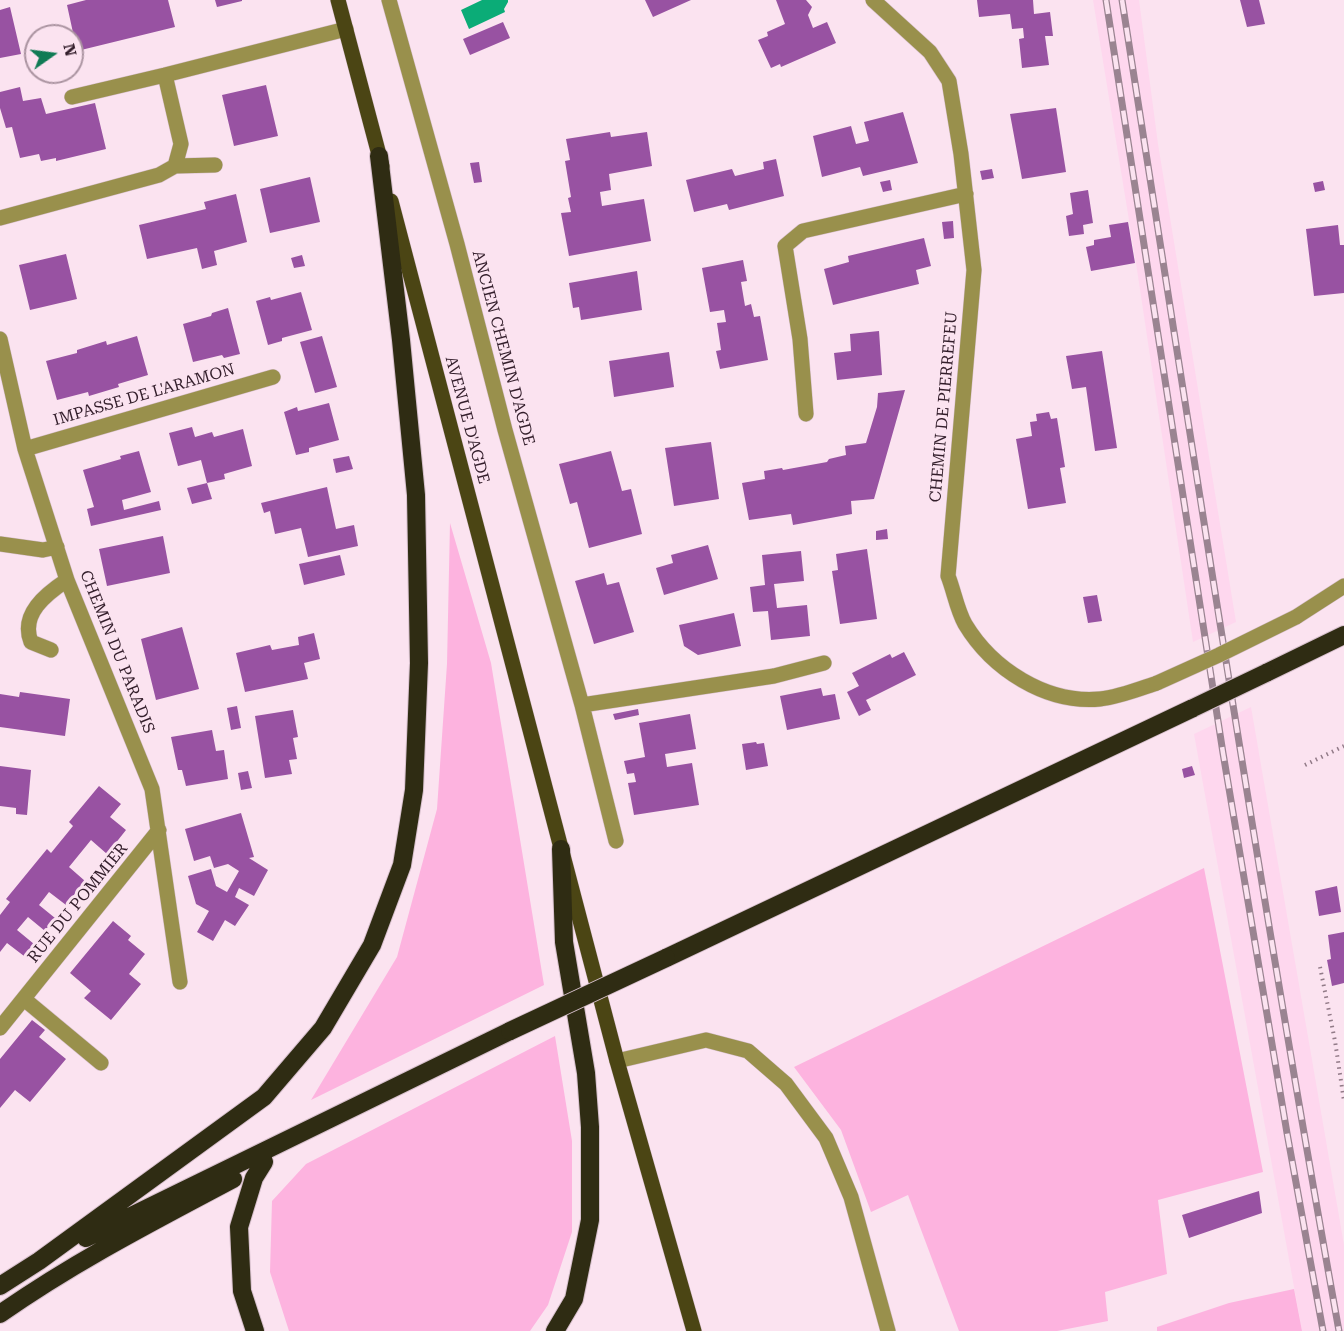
<!DOCTYPE html>
<html>
<head>
<meta charset="utf-8">
<style>
  body { margin:0 }
  #map { position:relative; width:1344px; height:1331px; overflow:hidden; background:#fbe3f0; font-family:"Roboto Serif",serif }
  canvas { display:block }
  .north { position:absolute; left:24px; top:24px; width:60px; height:60px; box-sizing:border-box; background:#fbe3f0; border:2px solid #ab94a1; border-radius:50%; rotate:76deg; font-size:16px; font-weight:700; line-height:24px; text-align:center; color:#331e2b }
  .north::after { content:''; display:block; margin:auto; width:21px; height:27px; background:#107b55; clip-path:polygon(50% 0,100% 100%,50% 72%,0 100%) }
</style>
</head>
<body>
<div id="map">
<canvas width="1344" height="1331"></canvas>
<div class="north">N</div>
</div>
<script>
const g = document.querySelector('canvas').getContext('2d');
g.lineJoin = 'round';
function paint(path, color) {
  g.fillStyle = color;
  g.fill(path, 'evenodd');
}
function strokePath(path, color, width, dash) {
  g.strokeStyle = color;
  g.lineWidth = width;
  g.lineCap = dash ? 'butt' : 'round';
  g.setLineDash(dash || []);
  g.stroke(path);
}
function label(font, color, halo, rows, align = 'center') {
  g.font = font + ' "Roboto Serif",serif';
  g.lineWidth = 6;
  g.setLineDash([]);
  g.textBaseline = 'middle';
  g.strokeStyle = halo;
  g.fillStyle = color;
  for (const [text, x, y, turn = 0] of rows) {
    g.save();
    g.translate(x, y);
    g.rotate((+turn || 0) * Math.PI / 180);
    g.textAlign = isNaN(turn) ? turn : align;
    if (halo) g.strokeText(text, 0, 0);
    g.fillText(text, 0, 0);
    g.restore();
  }
}
paint(new Path2D(`
  M1093,0H1139L1158,144L1236,622L1193,642L1136,263Z
  M1251,707L1344,1245V1331H1302L1194,734Z`), '#fed7ee');
paint(new Path2D(`
  M450,523L491,663L544,985L311,1100L397,957L437,809L447,664Z
  M1204,868L1263,1172L1158,1200L1167,1274L1105,1292L1108,1321L1057,1331H959L908,1195L871,1212L841,1130L794,1067Z
  M555,1036L572,1141V1232L548,1305L530,1331H289L270,1272L272,1201L306,1164Z
  M1294,1289L1302,1331H1157V1327L1229,1303Z`), '#fdb3df');
paint(new Path2D(`
  M482,0H508V2L504,9L505,12L469,29L461,10Z`), '#0bac77');
paint(new Path2D(`
  M86,0H168L175,27L77,51L67,5Z
  M215,0H242V1L217,7Z
  M645,0H691L653,17Z
  M776,0H806L812,7L808,15L813,28L827,22L836,43L781,67L780,64L771,68L758,40L768,36L767,32L785,24Z
  M977,0H1033L1034,14L1050,12L1053,36H1045L1049,65L1022,68L1019,39L1024,38L1023,28L1012,29L1010,14L979,17Z
  M1240,0H1259L1265,24L1247,27Z
  M10,7L21,54L0,58V10Z
  M503,22L510,38L470,55L463,39Z
  M266,85L278,136L234,146L222,95Z
  M20,87L23,101L41,98L46,114L95,103L106,149L56,161V158L41,161L39,154L20,158L12,127L6,128L0,108V92Z
  M1056,108L1066,172L1022,179L1010,114Z
  M903,112L918,163L863,176L860,167L822,177L813,136L851,126L856,144L869,141L864,122Z
  M610,132L611,137L647,132L652,166L609,174L611,190L600,192L602,206L644,199L651,241L569,256L561,213L571,212L568,198L571,197L565,161L570,160L566,139Z
  M776,159L784,196L729,210L727,204L694,212L686,180L732,169L735,176L764,169L763,162Z
  M479,162L482,182L474,183L470,163Z
  M992,169L994,178L982,180L980,171Z
  M310,177L320,222L270,233L260,189Z
  M890,180L892,190L883,192L880,182Z
  M1323,181L1325,190L1315,192L1313,183Z
  M1088,190L1093,223L1083,225L1084,234L1069,236L1066,216L1073,214L1070,193Z
  M236,194L247,242L214,251L217,265L202,269L197,248L147,259L139,225L206,209L204,202Z
  M953,221L954,238L944,239L942,222Z
  M1128,222L1135,263L1091,271L1086,247L1094,245V240L1111,237L1109,225Z
  M1338,225L1340,245H1344V293L1314,296L1306,229Z
  M924,238L931,266L916,270L919,284L833,305L824,269L849,262L848,256Z
  M66,254L77,299L30,310L19,265Z
  M302,255L305,266L294,268L291,258Z
  M743,260L747,281L741,282L745,306L751,304L754,317L760,316L768,360L720,369L716,351L721,350L717,323L726,322L724,310L710,312L702,268Z
  M637,271L642,310L581,320L579,307L573,308L569,283Z
  M301,292L312,330L282,338V341L268,345L256,301L270,297L271,300Z
  M228,308L240,354L224,358L222,355L193,362L183,324L211,316L212,313Z
  M879,331L882,375L837,380L834,353L851,351L850,334Z
  M137,336L148,375L118,384L119,387L89,396L88,392L57,400L46,361L77,353V350L106,341L107,345Z
  M322,336L337,387L315,393L300,342Z
  M1102,351L1117,448L1095,451L1086,387L1072,389L1066,356Z
  M669,352L674,387L614,397L609,361Z
  M905,390L874,499L851,501L852,514L793,525L791,514L749,520L742,483L765,479L764,471L782,468L783,470L827,462L829,459L846,455L845,446L866,443L877,407L878,393Z
  M329,403L339,440L309,448V452L296,455L284,412L297,407L298,411Z
  M1049,412L1051,419L1057,418L1065,467L1060,468L1066,503L1028,509L1016,439L1032,436L1030,422L1037,421L1036,414Z
  M192,427L195,437L212,432L214,437L243,429L252,466L224,474L225,479L207,483L201,460L178,466L169,433Z
  M711,442L719,499L674,506L665,448Z
  M139,451L151,492L122,500L124,510L159,501L161,510L91,526L87,509L94,507L83,470L121,459L120,456Z
  M611,451L622,491L631,489L642,534L589,548L577,502L570,504L559,464Z
  M349,456L353,469L336,473L333,459Z
  M207,483L212,499L192,504L187,488Z
  M327,487L336,529L354,525L358,546L308,557L301,528L275,534L270,511L264,513L261,503Z
  M887,529L888,539L876,540V531Z
  M163,536L170,573L107,586L99,549Z
  M708,545L718,579L664,595L656,568L673,563L671,555Z
  M867,549L877,619L840,624L832,571L838,570L836,554Z
  M801,551L804,581L774,584L777,608L807,605L810,636L771,640L768,611L753,612L750,587L765,585L762,555Z
  M340,555L345,575L304,585L299,564Z
  M604,573L607,585L619,582L634,632L594,644L575,581Z
  M1097,595L1102,621L1088,623L1083,597Z
  M734,613L741,646L698,655L684,646L679,625Z
  M182,627L199,689L156,700L141,639Z
  M314,633L320,659L304,663L308,679L245,692L236,653L270,645L272,650L299,645L298,637Z
  M904,652L916,675L866,700L871,710L859,716L847,692L859,686L852,673L890,654L892,658Z
  M821,688L823,696L835,694L840,719L787,730L780,696Z
  M20,692L70,699L65,736L0,727V694L19,697Z
  M237,706L241,728L231,730L227,708Z
  M638,709L639,715L615,720L613,714Z
  M293,710L298,737L293,738L297,759L289,760L292,774L265,778L255,716Z
  M690,714L696,749L665,754L667,767L692,763L699,805L634,815L628,783L636,782L634,773L627,774L624,761L645,757L639,723Z
  M212,730L216,751L224,750L228,779L186,786L182,770H178L171,737Z
  M756,742L757,744L764,743L768,766L746,770L742,744Z
  M0,766L31,770L27,815L16,814V808L0,806Z
  M1192,766L1195,775L1184,778L1182,769Z
  M248,771L252,788L241,790L238,773Z
  M99,786L121,804L110,817L126,830L107,854L91,840L69,867L85,881L66,905L49,892L39,905L55,918L45,931L28,917L17,930L34,944L24,956L7,943L0,952V915L10,902L6,899L47,849L51,853L73,826L69,822Z
  M241,813L254,857L249,858L268,870L254,896L239,888L235,897L249,905L235,926L225,920L213,941L197,932L209,911L196,904L188,876L211,869L216,886L227,892L239,871L228,864L214,868L210,856L194,861L185,829Z
  M1337,886L1341,912L1319,916L1315,891Z
  M113,921L131,936L128,940L145,954L129,974L141,984L111,1020L84,998L91,991L70,973Z
  M1344,932V983L1332,986L1327,960L1331,959L1328,935Z
  M32,1020L45,1030L39,1037L66,1059L30,1102L15,1090L0,1108V1059Z
  M1259,1191L1262,1213L1189,1238L1182,1215Z`), '#9852a2');
const minor = new Path2D(`
  M389,0L457,244L505,430L582,705L616,841
  M873,0L930,52L949,81L961,154L974,270L948,576C954,591 957,610 965,624C992,669 1046,704 1100,699C1119,697 1139,689 1157,683
  M72,97L165,75
  M175,166L215,165
  M0,218L159,175L175,166L181,144L165,75L346,29
  M0,339L25,449L67,580L152,789L180,982
  M806,414L800,339L785,246L803,231L966,194
  M25,449L273,377
  M0,544L43,550L57,547
  M1296,617L1344,586
  M51,650L31,642C20,614 46,594 67,580
  M582,705L774,676L824,663
  M24,999L101,1063
  M0,1028L159,830
  M617,1061L706,1040L748,1051L786,1084L826,1138L851,1197L888,1331`);
const major = new Path2D(`
  M338,0L382,166
  M391,201L617,1061L694,1331`);
const highway = new Path2D(`
  M1266,673L1344,635
  M666,958L1193,708
  M86,1238C227,1168 369,1101 510,1031
  M0,1286L39,1261L264,1097L323,1028L372,945L402,865L414,790L419,663L416,495L401,340L379,156
  M0,1314C74,1262 154,1221 233,1179
  M255,1331L242,1291L239,1227L254,1178L264,1162
  M555,1331L574,1299L590,1220V1127L586,1073L564,942L561,849`);
strokePath(minor, '#d7c0cd', 16);
strokePath(major, '#d7c0cd', 16);
strokePath(highway, '#d7c0cd', 20);
strokePath(new Path2D(`
  M1305,765L1344,746
  M1320,967L1335,1041L1344,1101`), '#927b88', 4, [1.5, 4.5]);
strokePath(minor, '#99904c', 15);
strokePath(major, '#4b4514', 15);
strokePath(highway, '#2f2c13', 18);
const rail = new Path2D(`
  M1106,0L1223,753L1287,1133L1323,1331
  M1122,0C1192,444 1259,888 1339,1331`);
strokePath(rail, '#9a8491', 7);
strokePath(rail, '#fbe3f0', 4.5, [14]);
const minorBridge = new Path2D(`
  M1157,683L1219,655L1296,617`);
const highwayBridge = new Path2D(`
  M1193,708L1266,673
  M510,1031L666,958`);
strokePath(minorBridge, '#d7c0cd', 16, []);
strokePath(highwayBridge, '#d7c0cd', 20, []);
strokePath(minorBridge, '#99904c', 15);
strokePath(highwayBridge, '#2f2c13', 18);
label('16px', '#331e2b', '#fbe3f0', [
  ["ANCIEN CHEMIN D'AGDE",503,348,75],
  ["IMPASSE DE L'ARAMON",144,395,-16],
  ["CHEMIN DE PIERREFEU",944,407,-85],
  ["AVENUE D'AGDE",467,420,75],
  ["CHEMIN DU PARADIS",117,652,68],
  ["RUE DU POMMIER",78,903,-51]
]);
</script>
</body>
</html>
